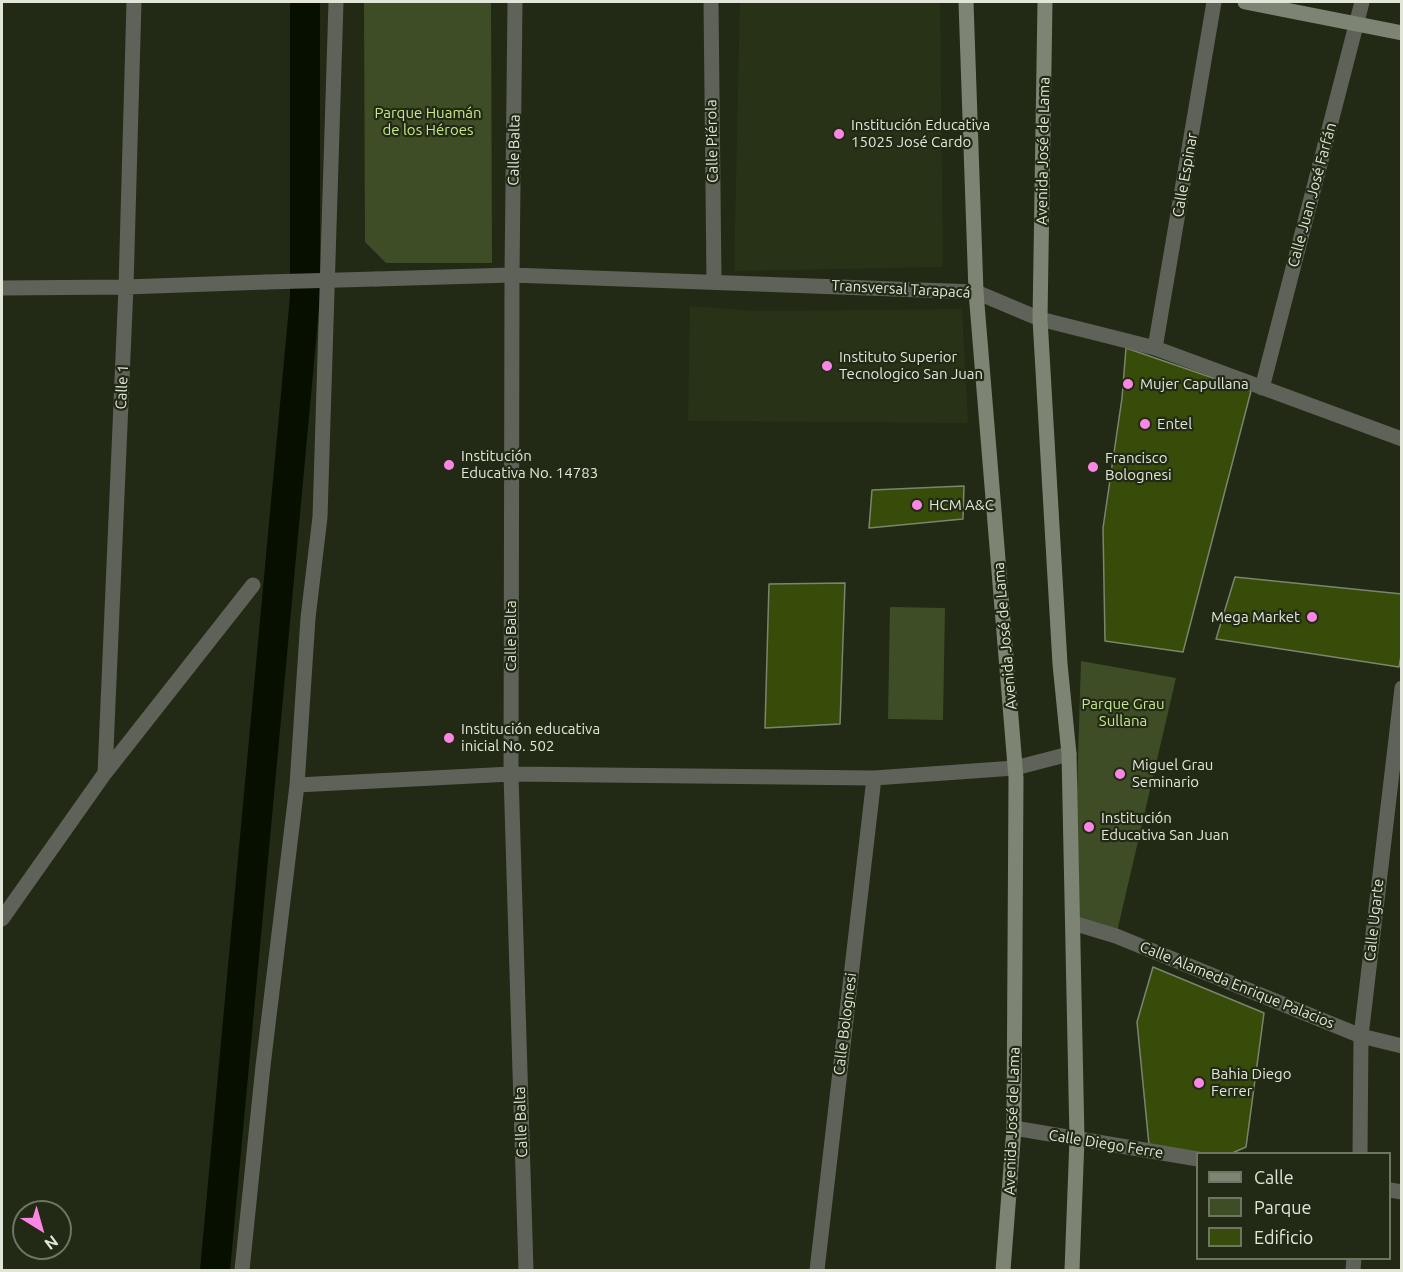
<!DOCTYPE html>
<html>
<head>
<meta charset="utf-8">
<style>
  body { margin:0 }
  #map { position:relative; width:1403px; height:1272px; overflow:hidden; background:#222a15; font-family:Ubuntu,sans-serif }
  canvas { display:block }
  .frame { position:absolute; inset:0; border:3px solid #e1e6d9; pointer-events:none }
  .legend { position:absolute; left:1196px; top:1152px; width:195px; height:108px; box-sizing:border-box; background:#222a15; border:2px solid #6e7563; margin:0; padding:8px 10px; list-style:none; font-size:18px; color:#e1e6d9 }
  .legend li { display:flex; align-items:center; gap:12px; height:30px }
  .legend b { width:30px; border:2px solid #6e7563 }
  .north { position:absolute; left:12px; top:1200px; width:60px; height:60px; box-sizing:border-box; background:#222a15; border:2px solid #6e7563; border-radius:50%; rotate:143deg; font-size:16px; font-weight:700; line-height:24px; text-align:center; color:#e1e6d9 }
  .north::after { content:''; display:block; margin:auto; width:21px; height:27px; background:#fc86e3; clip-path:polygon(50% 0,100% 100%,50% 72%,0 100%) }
</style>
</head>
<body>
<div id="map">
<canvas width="1403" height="1272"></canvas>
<div class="frame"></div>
<ul class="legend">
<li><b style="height:8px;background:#7d8474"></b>Calle</li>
<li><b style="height:16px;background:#3f4d26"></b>Parque</li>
<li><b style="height:16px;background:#374c08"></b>Edificio</li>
</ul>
<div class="north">N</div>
</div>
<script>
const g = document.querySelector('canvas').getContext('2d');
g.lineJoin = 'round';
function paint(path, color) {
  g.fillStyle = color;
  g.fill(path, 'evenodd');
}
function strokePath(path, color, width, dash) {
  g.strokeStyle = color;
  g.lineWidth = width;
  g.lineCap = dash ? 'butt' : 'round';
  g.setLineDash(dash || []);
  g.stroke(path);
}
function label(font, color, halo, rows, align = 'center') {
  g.font = font + ' Ubuntu,sans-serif';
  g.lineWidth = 4.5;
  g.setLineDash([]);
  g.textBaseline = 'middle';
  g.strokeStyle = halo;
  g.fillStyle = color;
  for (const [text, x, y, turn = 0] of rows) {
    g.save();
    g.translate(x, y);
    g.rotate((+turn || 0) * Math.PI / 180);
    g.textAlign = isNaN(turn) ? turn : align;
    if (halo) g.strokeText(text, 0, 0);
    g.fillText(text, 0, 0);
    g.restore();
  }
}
paint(new Path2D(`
  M740,2H940L943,267L734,271Z
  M690,306L758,311L962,309L968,423L688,421Z`), '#273217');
paint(new Path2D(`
  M364,2H491L492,263H386L365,242Z
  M890,607L945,608L943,720L888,719Z
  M1081,661L1176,678L1116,936L1073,923Z`), '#3f4d26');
strokePath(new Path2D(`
  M215,1270L305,297V2`), '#071000', 30);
const building = new Path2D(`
  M1126,348L1251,391L1183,652L1105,641L1103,528L1122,398Z
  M964,486L963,519L869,528L872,490Z
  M1235,577L1402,594V650L1399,667L1216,639Z
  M845,583L840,724L765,728L769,584Z
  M1153,967L1264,1013L1246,1147L1230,1154H1202L1149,1145L1137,1022Z`);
paint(building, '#374c08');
strokePath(building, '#7b856e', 1.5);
strokePath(new Path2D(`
  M515,2L512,275L511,774L526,1270
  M711,2L714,281
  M376,279L512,275L976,292L1040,319L1155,348L1402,439
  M2,288L126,287L266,282
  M1155,348L1214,2
  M1262,388L1362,2
  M105,773L126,287L134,2
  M297,785L511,774L874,778L1015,768L1069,754
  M2,919L105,773L253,585
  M1073,923L1116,936L1361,1036L1402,1046
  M1014,1128L1198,1159
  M1360,1154L1361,1036L1402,688
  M1390,1190L1402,1192
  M242,1270L263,1066L297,785L308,618L320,517L336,2
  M817,1270L874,778
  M1353,1270L1354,1258`), '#5e6258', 15);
strokePath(new Path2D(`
  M966,2L976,292L1016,778L1014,1128L1003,1270
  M1045,2L1040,319L1060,664L1069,754L1077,1139L1072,1270
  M1245,2L1402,33`), '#7d8474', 15);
strokePath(new Path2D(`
  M266,282L376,279`), '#5e6258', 15);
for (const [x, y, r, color] of [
  [839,134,6,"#fc86e3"],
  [827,366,6,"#fc86e3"],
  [1128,384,6,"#fc86e3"],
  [1145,424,6,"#fc86e3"],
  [449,465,6,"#fc86e3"],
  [1093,467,6,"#fc86e3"],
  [917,505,6,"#fc86e3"],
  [1312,617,6,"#fc86e3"],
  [449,738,6,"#fc86e3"],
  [1120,774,6,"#fc86e3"],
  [1089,827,6,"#fc86e3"],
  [1199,1083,6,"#fc86e3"]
]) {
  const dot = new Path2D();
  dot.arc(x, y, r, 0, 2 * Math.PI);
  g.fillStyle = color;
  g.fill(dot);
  strokePath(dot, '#222a15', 2);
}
label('15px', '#c5e88d', '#222a15', [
  ["Parque Huamán",428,113],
  ["de los Héroes",428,130],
  ["Parque Grau",1123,704],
  ["Sullana",1123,721]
]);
label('15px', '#e1e6d9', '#222a15', [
  ["Institución Educativa",851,125],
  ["15025 José Cardo",851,142],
  ["Instituto Superior",839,357],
  ["Tecnologico San Juan",839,374],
  ["Mujer Capullana",1140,384],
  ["Entel",1157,424],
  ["Institución",461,456],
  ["Educativa No. 14783",461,473],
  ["Francisco",1105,458],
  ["Bolognesi",1105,475],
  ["HCM A&C",929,505],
  ["Mega Market",1300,617,"right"],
  ["Institución educativa",461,729],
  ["inicial No. 502",461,746],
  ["Miguel Grau",1132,765],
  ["Seminario",1132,782],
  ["Institución",1101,818],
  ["Educativa San Juan",1101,835],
  ["Bahia Diego",1211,1074],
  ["Ferrer",1211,1091]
], 'left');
label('15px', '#e1e6d9', '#222a15', [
  ["Calle Piérola",712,141,-91],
  ["Calle Balta",514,150,-89],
  ["Avenida José de Lama",1043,151,-89],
  ["Calle Espinar",1185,175,-80],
  ["Calle Juan José Farfán",1312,195,-75],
  ["Transversal Tarapacá",901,289,3],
  ["Calle 1",122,387,-87],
  ["Calle Balta",511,636,-90],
  ["Avenida José de Lama",1005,636,-95],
  ["Calle Ugarte",1374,920,-84],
  ["Calle Alameda Enrique Palacios",1237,985,22],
  ["Calle Bolognesi",845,1024,-83],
  ["Avenida José de Lama",1012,1121,-88],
  ["Calle Balta",521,1122,-92],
  ["Calle Diego Ferre",1106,1144,9]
]);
</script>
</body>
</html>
